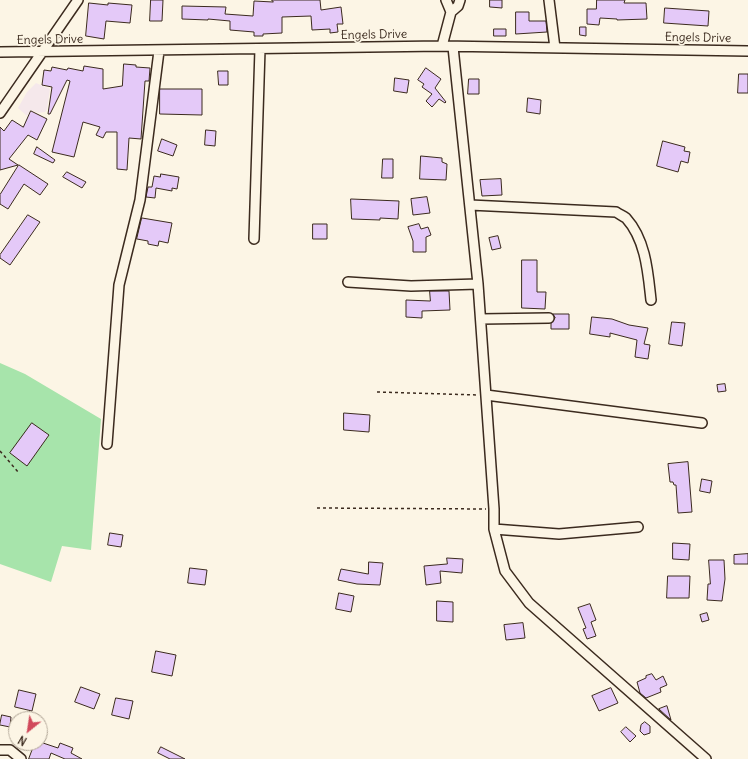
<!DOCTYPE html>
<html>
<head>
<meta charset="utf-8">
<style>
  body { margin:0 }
  #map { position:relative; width:748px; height:759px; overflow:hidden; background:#fcf5e5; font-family:Delius,sans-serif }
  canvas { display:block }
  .north { position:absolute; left:8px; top:711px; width:40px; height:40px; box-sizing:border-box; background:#fcf5e5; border:1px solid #afa495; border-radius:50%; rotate:210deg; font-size:11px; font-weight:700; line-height:16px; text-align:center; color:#3b2a1e }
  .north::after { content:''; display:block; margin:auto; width:14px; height:18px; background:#d1495b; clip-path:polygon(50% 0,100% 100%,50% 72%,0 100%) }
</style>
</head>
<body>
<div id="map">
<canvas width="748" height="759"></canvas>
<div class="north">N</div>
</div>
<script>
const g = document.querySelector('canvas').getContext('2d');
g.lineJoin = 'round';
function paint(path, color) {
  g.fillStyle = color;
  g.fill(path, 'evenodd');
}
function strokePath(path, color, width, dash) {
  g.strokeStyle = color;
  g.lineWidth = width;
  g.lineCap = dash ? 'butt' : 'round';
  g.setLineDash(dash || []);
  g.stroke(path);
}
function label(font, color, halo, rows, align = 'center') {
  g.font = font + ' Delius,sans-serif';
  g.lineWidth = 3.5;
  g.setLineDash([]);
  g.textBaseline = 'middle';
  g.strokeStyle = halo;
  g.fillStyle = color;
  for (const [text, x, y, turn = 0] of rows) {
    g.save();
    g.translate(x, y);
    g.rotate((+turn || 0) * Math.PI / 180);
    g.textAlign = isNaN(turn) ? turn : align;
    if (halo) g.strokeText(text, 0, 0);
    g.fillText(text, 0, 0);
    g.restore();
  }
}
paint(new Path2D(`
  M36,83L50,89L47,109L45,112L38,113L31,110L27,116L18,108L27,92Z`), '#f5e8eb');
paint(new Path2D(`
  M0,363L25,374L101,419L91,550L62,546L51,582L0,564Z`), '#a7e4ab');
const building = new Path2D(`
  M151,0H163L162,21H150Z
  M272,0H320L321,10L341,7L343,24H337L338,32L330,33V29L312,30L311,16L282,17V33L263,34V36H254V32L230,30V21L208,19V20L182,19V6L226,7L225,14L253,16L254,1L273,2Z
  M490,0H502V8L490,7Z
  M597,0H625L624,3H646L647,19L617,20V19L600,18L599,25L587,24V9H596Z
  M89,3L108,5V3L132,5L130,23L106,21L104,39L86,36Z
  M665,8L709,11L708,26L664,23Z
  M516,12H529V21H546L547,32L516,34Z
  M580,27H586V36L580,35Z
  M494,29H506V36H494Z
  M124,64L136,65V67L150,68L149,81H145L141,139L129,138L127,170L117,169V132H106L103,138L96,135L100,127L83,122L74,157L52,152L70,81L67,80L50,114H48L52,87L42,85L44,70L51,71L52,67L67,70L68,68L83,71L84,66L103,69V89L122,86Z
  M426,68L441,79L435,88L446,102L445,103L439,99L432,107L426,101L432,94L422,87L424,84L418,80Z
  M218,71H228V85H219Z
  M739,74H748V93H738Z
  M395,78L409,80L407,93L394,91Z
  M469,79H479V94H468Z
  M160,89H202V115L160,114Z
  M528,98L541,100L540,114L527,112Z
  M31,111L47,119L37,140L28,135L9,159L18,165L0,170V127L4,131L12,120L23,127Z
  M206,130L216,131L215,146L205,145Z
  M162,139L177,145L173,156L158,151Z
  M663,141L685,147L684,151L690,152L688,163L681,161L678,172L657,166Z
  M37,147L55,160L53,163L34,154Z
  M421,156L442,158V162L447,164L446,180L420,179Z
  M383,159H393V178H382Z
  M19,165L48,184L40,195L24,184L8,209L0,204V195Z
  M67,172L86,182L82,188L63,177Z
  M161,174L179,177L177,189L172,188V191L156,188L155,198L146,197L148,187H152L154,176L160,177Z
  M501,179L502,195L482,196L480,180Z
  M427,197L430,213L413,215L411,199Z
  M351,199L399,201L398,219L380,218V220L352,219Z
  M28,215L40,222L10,265L0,258V255Z
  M142,218L172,223L168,243L159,241L158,246L148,244V241L137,239Z
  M313,224H327V239H313Z
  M419,224L421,229L428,227L431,235L426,237V252H413V241L408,227Z
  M498,236L501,248L492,250L489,238Z
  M522,260H537V292H546L545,309L522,308Z
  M430,291H449L450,310L422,311V318L406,317V300L430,301Z
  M553,314H569V329H551V323L555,318Z
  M592,317L612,319L629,325L648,328L644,344L650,345L648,359L635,357L637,340L610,333V337L590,334Z
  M672,322L685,323L682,346L669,344Z
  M725,384L726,391L718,392L717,385Z
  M344,413L370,415L369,432L344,430Z
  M32,423L49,435L27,466L10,453Z
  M688,462L692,512L678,513L676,485H674L673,482H670L668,464Z
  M702,479L712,481L710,493L700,491Z
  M110,533L123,535L121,547L108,545Z
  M673,543L690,544L689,560L673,559Z
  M748,554V564H734V555Z
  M447,558L463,559L462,573L440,571L441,583L426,585L424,566L447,564Z
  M709,560H724L725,579L722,601L707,600L708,584H710Z
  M369,562L383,563L380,585L357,584L338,580L341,569L368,574Z
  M190,568L207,570L205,585L188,583Z
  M668,576H690L689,598H667Z
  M339,593L354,596L351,612L336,609Z
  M437,601L453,602V622L437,621Z
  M590,604L596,620L591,622L596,636L587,639L583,629L586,628L578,608Z
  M707,613L709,620L702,622L700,615Z
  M523,623L525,638L506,640L504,625Z
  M156,651L176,655L172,676L152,672Z
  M652,674L656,680L663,676L667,685L660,688L661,692L646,698L640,693L637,682L646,678V676Z
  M81,687L100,694L94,709L75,702Z
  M611,688L618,703L599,711L592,696Z
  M19,690L36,694L32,711L15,707Z
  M116,698L133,701L129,719L112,715Z
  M667,706L671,720L659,709Z
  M2,715L11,717L10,727L0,725Z
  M645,722L650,726V733L644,735L640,731L641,725Z
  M626,727L636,736L630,742L621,732Z
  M35,743H43L58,748L60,743L73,748L71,753L82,759H65L51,753L49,759H29Z
  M161,747L185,759H170L158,753Z`);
paint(building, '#e4c9f8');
strokePath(building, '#3b2a1e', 1);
const minor = new Path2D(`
  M549,0L555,48
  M451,12L458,6L460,0
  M442,46L451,12L446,0
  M453,47L478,284L494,509V529L505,571L529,603L706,759
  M0,52L442,46L748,51
  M0,113L78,0
  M470,205L616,212C619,214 623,216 626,218C646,240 648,273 651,300
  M254,239L260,49
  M348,282L411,286L478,284
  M481,319L549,318
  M486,395L702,423
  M107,444L119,285L140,200L159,51
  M494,529L559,534L638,527
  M0,750H10L21,759`);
strokePath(minor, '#3b2a1e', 12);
strokePath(new Path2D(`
  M377,392L478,395
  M0,451L19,473
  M317,508L486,509`), '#3b2a1e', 1.5, [3, 3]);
strokePath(minor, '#fcf5e5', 9);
label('12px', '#3b2a1e', '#fcf5e5', [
  ["Engels Drive",374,35,-1],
  ["Engels Drive",698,38,1],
  ["Engels Drive",50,40,-1]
]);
</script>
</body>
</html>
